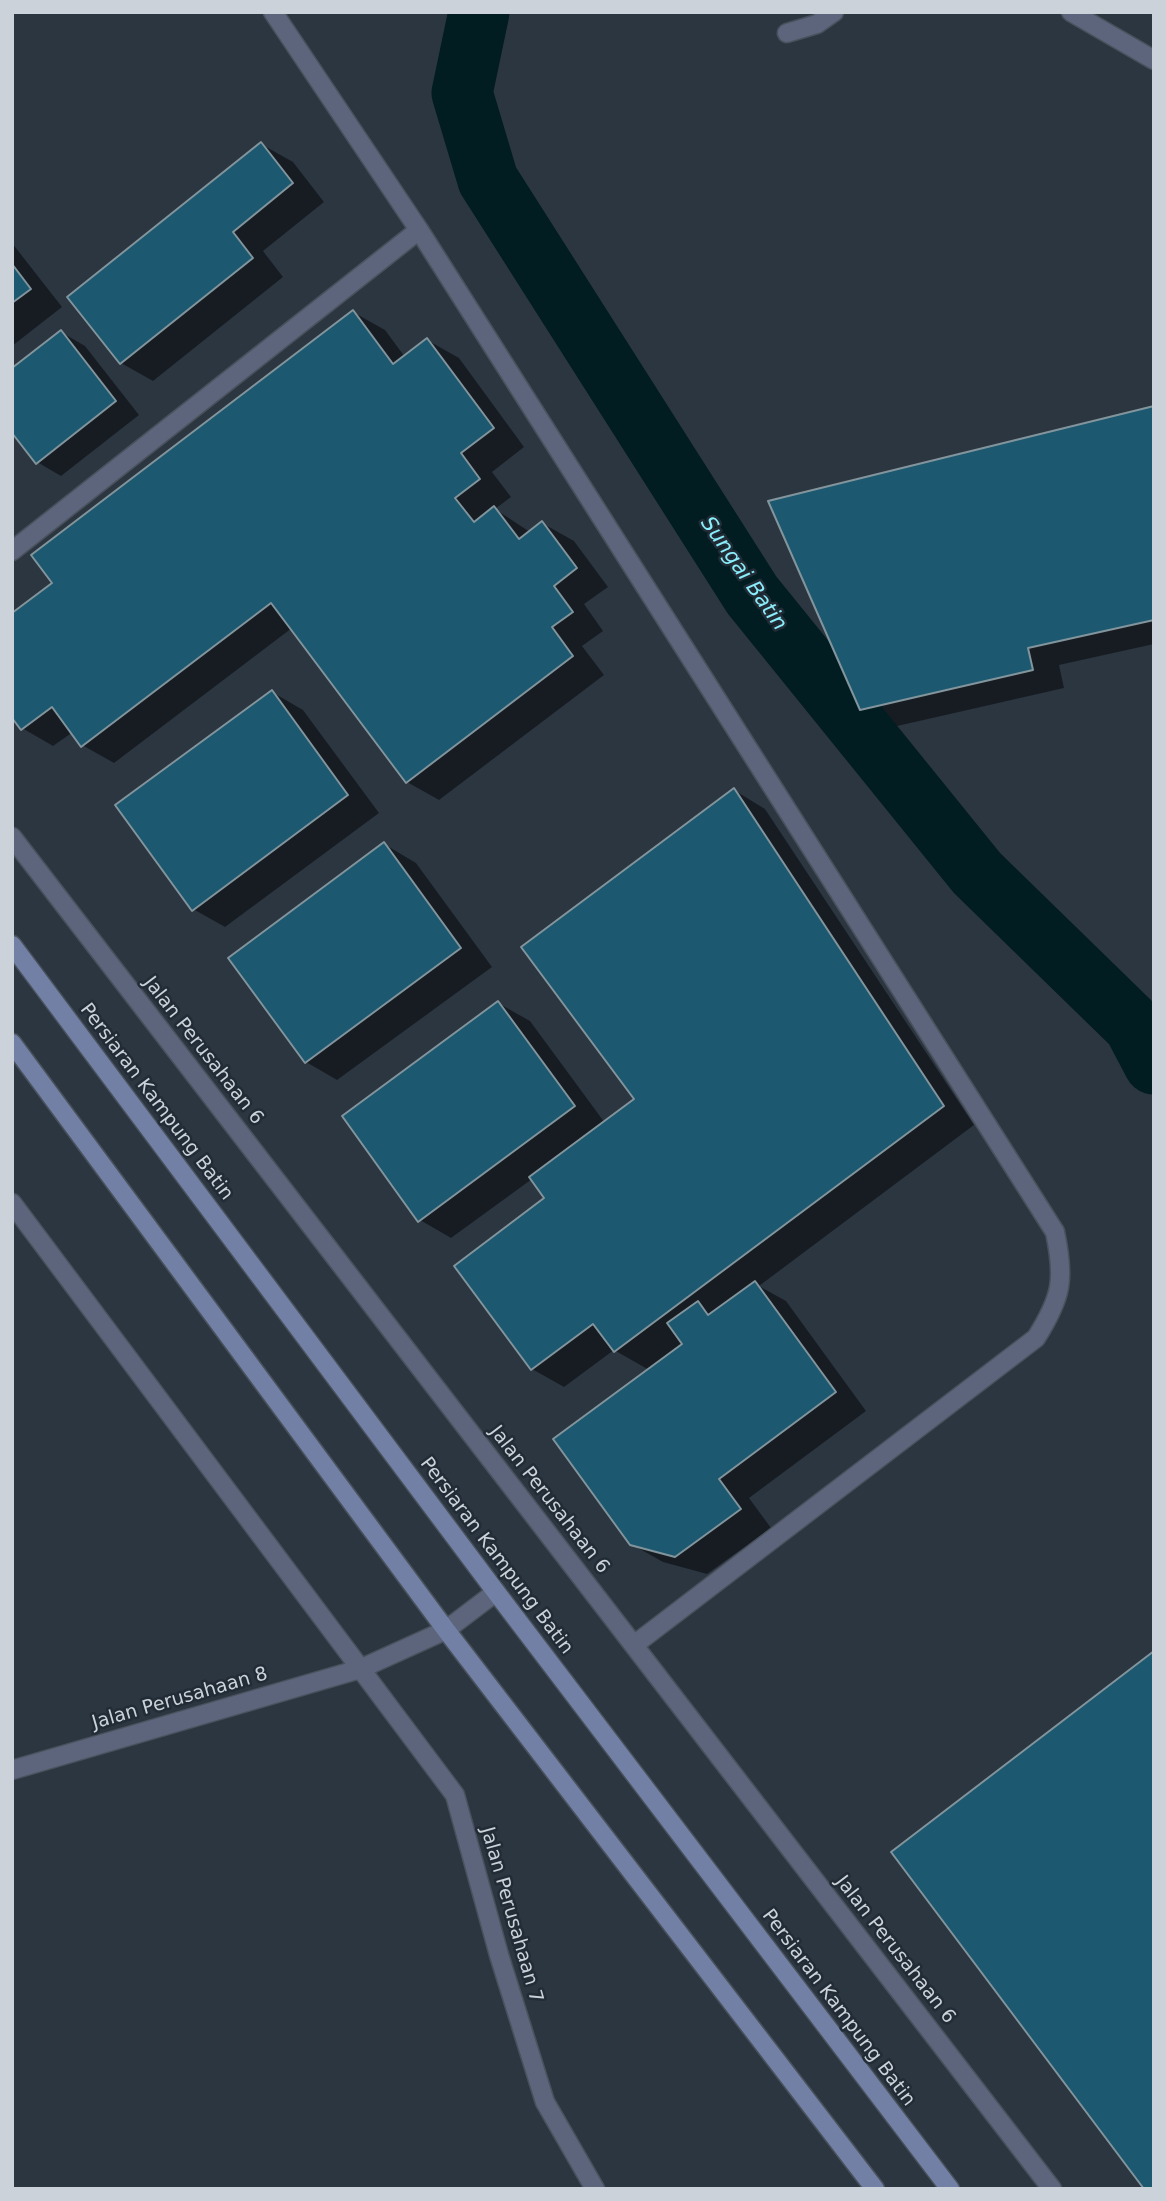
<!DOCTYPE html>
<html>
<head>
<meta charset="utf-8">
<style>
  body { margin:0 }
  #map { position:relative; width:1166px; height:2201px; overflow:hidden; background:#2c3641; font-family:"DejaVu Sans",sans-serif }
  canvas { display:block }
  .frame { position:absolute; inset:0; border:14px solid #cbd2d9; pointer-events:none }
</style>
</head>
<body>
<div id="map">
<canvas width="1166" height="2201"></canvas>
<div class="frame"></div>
</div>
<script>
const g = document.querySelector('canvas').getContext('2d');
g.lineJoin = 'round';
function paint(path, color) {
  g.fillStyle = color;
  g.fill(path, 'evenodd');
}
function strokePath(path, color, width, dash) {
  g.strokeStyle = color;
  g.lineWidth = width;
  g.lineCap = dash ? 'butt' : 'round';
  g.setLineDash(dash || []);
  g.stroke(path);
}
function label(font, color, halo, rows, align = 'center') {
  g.font = font + ' "DejaVu Sans",sans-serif';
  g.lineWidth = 5;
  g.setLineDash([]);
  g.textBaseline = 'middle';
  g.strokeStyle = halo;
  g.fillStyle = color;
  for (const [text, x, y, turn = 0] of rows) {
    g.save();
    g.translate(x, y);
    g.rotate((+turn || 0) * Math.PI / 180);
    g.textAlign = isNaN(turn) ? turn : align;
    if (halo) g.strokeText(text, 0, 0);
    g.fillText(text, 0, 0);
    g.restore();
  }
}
paint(new Path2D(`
  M261,144L293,162L324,202L263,251L283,277L153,381L121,363Z
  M12,243L62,307L12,346Z
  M353,312L385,330L405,357L427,340L459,358L524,447L492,472L511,497L495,509L530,532L542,523L574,541L608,587L584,604L603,631L582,646L604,675L439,800L407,782L292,628L114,763L82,745L73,732L53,746L22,728L55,583Z
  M61,332L85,346L139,415L61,476L37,462Z
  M1154,408V644L1059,665L1064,688L893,727L861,709Z
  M272,692L303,710L379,813L225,927L193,909Z
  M734,790L765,809L974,1125L759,1286L786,1301L866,1411L749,1498L771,1528L707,1574L663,1562L631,1544L649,1370L614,1350L564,1387L532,1369L546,1198L532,1179L451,1238L420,1220L498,1003L530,1021L605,1123L636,1100Z
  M384,844L416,863L492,967L337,1080L306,1062Z`), '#0007');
strokePath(new Path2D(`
  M479,12L462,93L488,180L752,595L977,873L1134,1026L1154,1064`), '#011d21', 61);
const building = new Path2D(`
  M261,142L293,183L233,232L253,258L120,364L67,297Z
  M12,264L31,289L12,303Z
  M353,310L393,364L427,338L494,428L461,453L480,479L455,498L474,522L494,506L519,539L542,521L577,568L554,586L573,612L552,627L573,656L406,783L271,603L81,747L52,707L21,730L12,718V613L52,583L31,555Z
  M61,330L116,401L36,464L12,433V368Z
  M1154,406V620L1028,648L1033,670L860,710L768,501Z
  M272,690L348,795L192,911L115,805Z
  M734,788L944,1106L614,1352L593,1324L531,1370L454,1266L544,1198L529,1177L634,1099L521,947Z
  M384,842L461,948L305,1063L228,958Z
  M498,1001L575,1106L418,1222L342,1116Z
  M755,1281L836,1392L719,1479L741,1509L675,1557L630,1545L553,1439L682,1344L667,1323L698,1301L708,1315Z
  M1154,1651V2189H1144L891,1852Z`);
paint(building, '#1c586f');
strokePath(building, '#82949c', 2);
const street = new Path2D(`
  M273,12L419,230L1055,1232C1065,1279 1062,1297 1036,1338L634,1645
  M1071,12L1154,60
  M787,33L817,24L834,12
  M12,551L419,230
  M12,837L1052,2189
  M12,1203L455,1795L499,1955L545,2102L595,2189
  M12,1770L360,1669L446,1630L496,1592`);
const secondary = new Path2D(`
  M12,945L496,1592L950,2189
  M12,1043L446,1630L875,2189`);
strokePath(street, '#49525c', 21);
strokePath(secondary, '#49525c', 21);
strokePath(street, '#5d657d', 18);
strokePath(secondary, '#7380a6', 18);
label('19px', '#cbd2d9', '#222c36', [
  ["Jalan Perusahaan 6",203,1051,52],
  ["Persiaran Kampung Batin",156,1102,53],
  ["Jalan Perusahaan 6",549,1500,52],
  ["Persiaran Kampung Batin",496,1556,53],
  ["Jalan Perusahaan 8",180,1699,-16],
  ["Jalan Perusahaan 7",511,1915,74],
  ["Jalan Perusahaan 6",895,1950,52],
  ["Persiaran Kampung Batin",838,2008,53]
]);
label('italic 21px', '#8aedfa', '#222c36', [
  ["Sungai Batin",743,574,55]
]);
</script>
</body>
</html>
